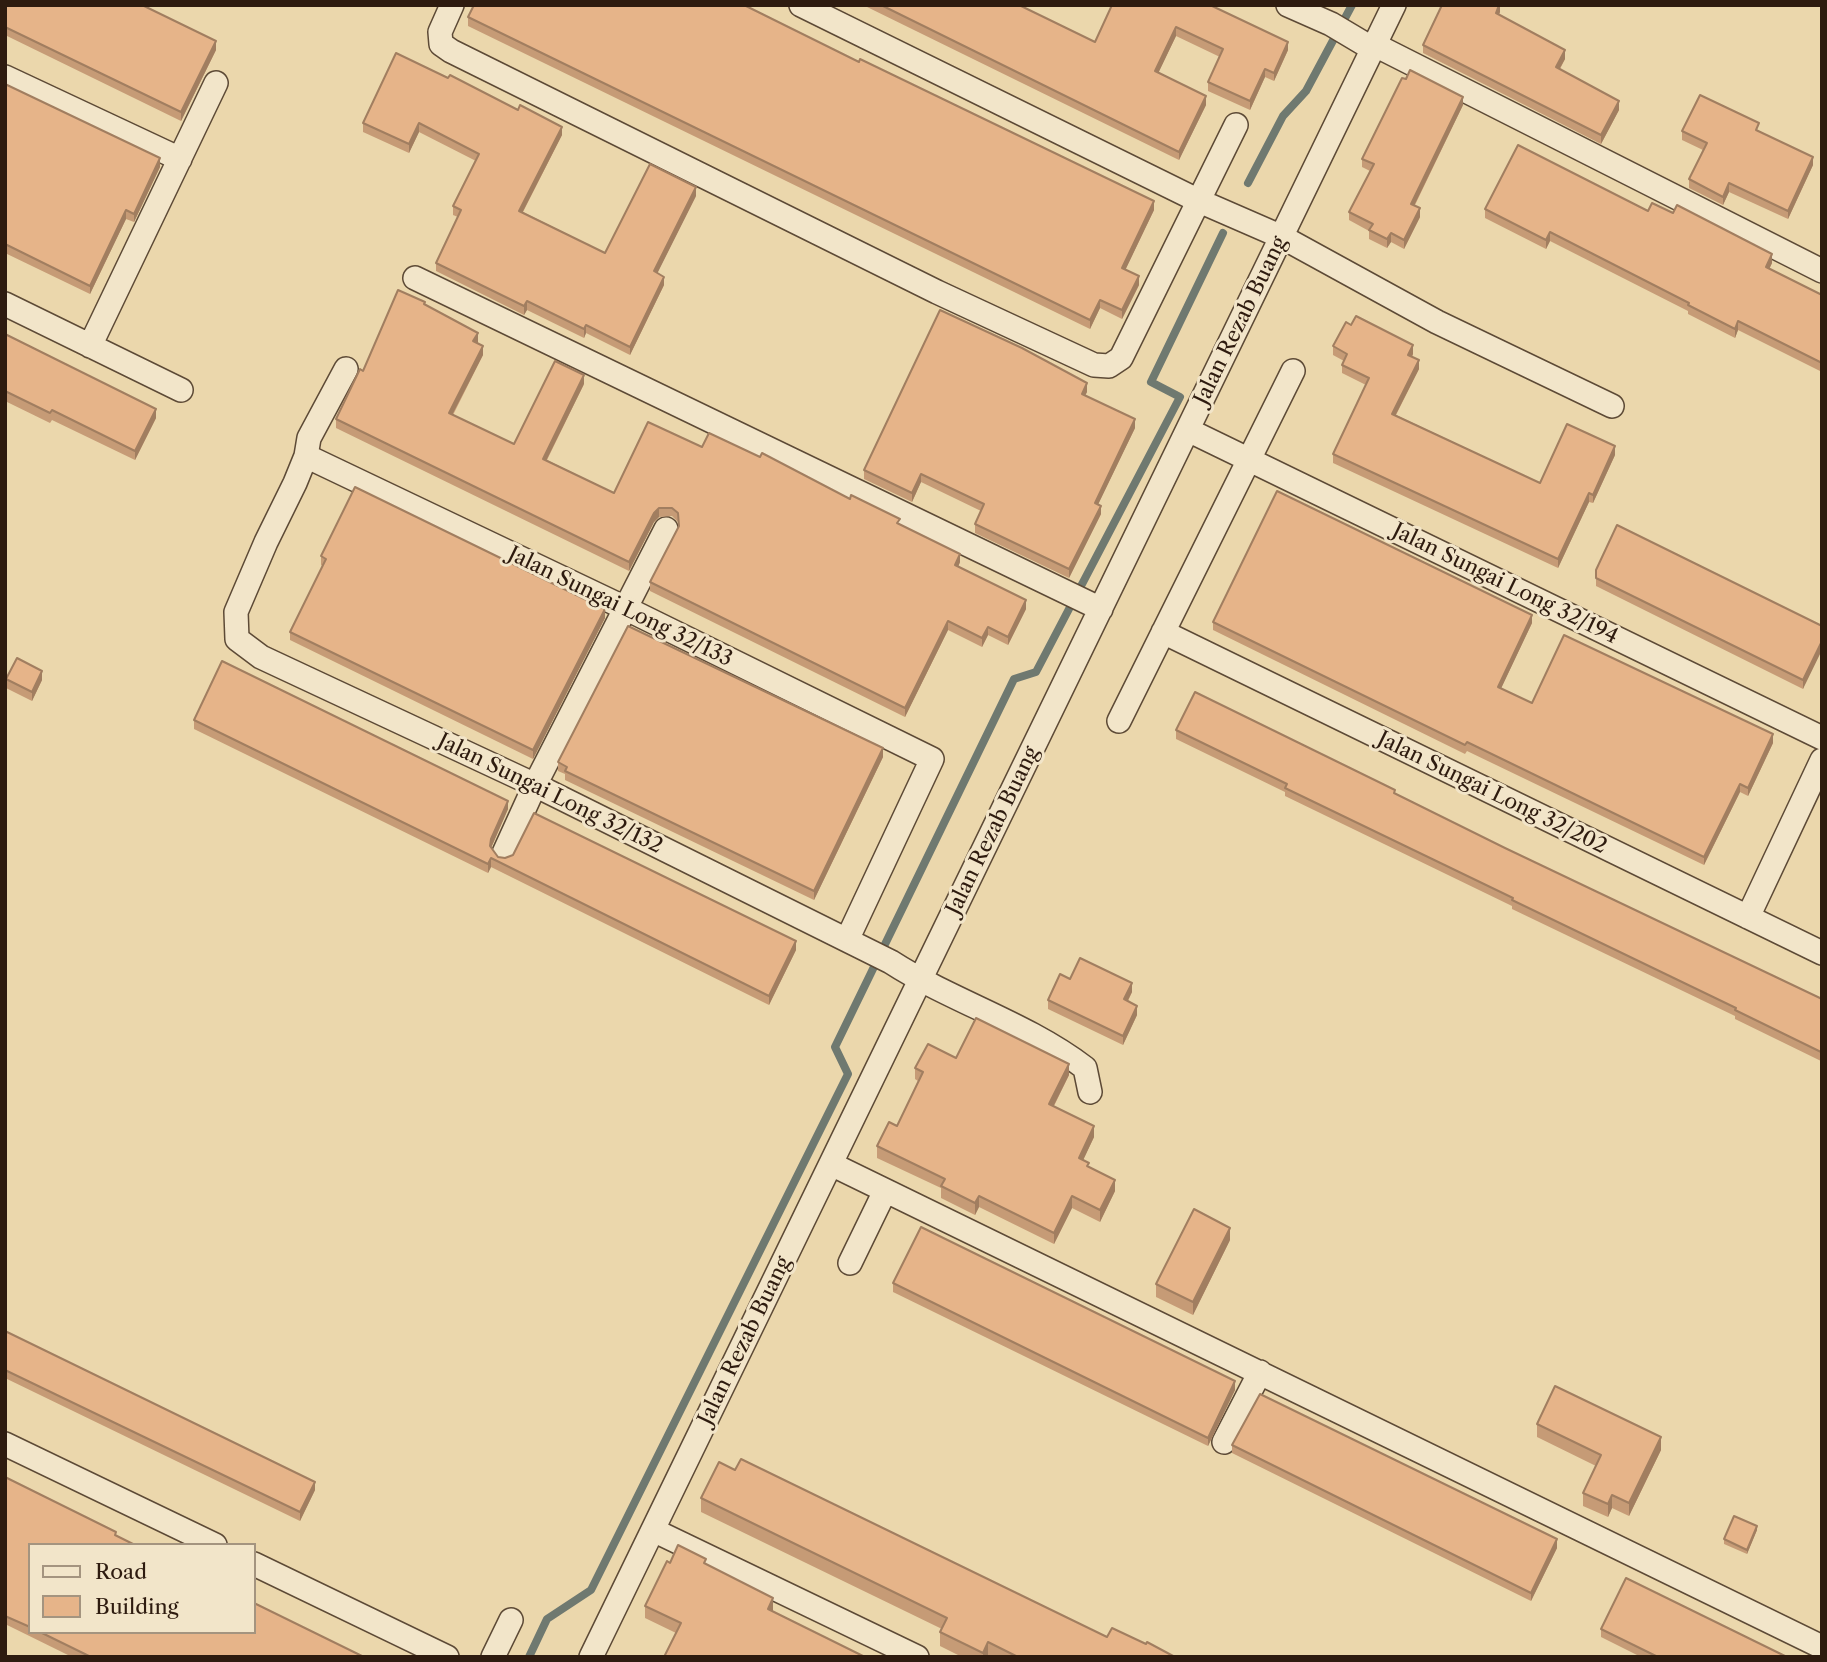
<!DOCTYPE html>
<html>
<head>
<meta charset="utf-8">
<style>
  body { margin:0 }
  #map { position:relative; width:1827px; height:1662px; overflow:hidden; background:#ebd7ac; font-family:"Libre Caslon Text",serif }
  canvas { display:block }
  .frame { position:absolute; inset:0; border:7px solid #2e1b0f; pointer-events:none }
  .legend { position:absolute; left:28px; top:1543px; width:228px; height:91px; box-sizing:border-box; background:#f2e5c9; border:2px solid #a4947f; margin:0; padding:9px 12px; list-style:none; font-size:21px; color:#2e1b0f }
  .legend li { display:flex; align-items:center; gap:14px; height:35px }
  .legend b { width:35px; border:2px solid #a4947f }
</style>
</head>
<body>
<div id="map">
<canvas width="1827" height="1662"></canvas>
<div class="frame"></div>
<ul class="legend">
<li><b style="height:9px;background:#f2e5c9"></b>Road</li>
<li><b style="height:19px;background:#e6b489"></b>Building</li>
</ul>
</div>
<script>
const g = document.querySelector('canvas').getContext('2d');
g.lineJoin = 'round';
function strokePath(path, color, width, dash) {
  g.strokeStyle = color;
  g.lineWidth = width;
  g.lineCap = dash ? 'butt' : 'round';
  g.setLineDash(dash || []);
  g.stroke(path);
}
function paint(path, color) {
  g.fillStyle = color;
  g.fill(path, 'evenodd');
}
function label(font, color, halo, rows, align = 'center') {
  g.font = font + ' "Libre Caslon Text",serif';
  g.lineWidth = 6;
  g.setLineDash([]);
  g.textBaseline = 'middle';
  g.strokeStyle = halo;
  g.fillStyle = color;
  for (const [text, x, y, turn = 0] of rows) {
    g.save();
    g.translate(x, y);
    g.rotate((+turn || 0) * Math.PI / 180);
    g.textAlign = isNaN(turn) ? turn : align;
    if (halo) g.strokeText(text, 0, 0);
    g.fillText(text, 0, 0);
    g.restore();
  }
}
strokePath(new Path2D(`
  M1248,183L1283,116L1306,91L1352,5
  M529,1657L547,1619L591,1590L848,1074L835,1047L1014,679L1036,672L1180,397L1151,382L1223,233`), '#6f7970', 8);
const minor = new Path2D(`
  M452,5L440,32L441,44L451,51L937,292L1094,365L1109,366L1121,358L1236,125
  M801,5L1197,200L1282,237L1437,322L1612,406
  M1288,5L1331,24L1373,49
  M1375,45L1822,271
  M5,77L180,159
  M415,278L1101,609
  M5,304L181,390
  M90,346L216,83
  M346,369L309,438L306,456L295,483L266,542L236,612L237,639L261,657L535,785L891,962C953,1002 1026,1023 1085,1068L1090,1092
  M1188,430L1822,738
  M306,456L625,608L932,759L847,940
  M1163,632L1822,953
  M1119,721L1293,371
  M504,853L535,785L666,529
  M1748,917L1822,760
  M831,1164L1822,1647
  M850,1263L885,1191
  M1224,1442L1260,1372
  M5,1444L215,1545
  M653,1530L917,1657
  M254,1564L447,1657
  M493,1657L511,1620
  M591,1657L1394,5`);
strokePath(minor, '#5d4a36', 26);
strokePath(minor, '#f2e5c9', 23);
paint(new Path2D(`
  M5,5L216,50L181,121L5,35Z
  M863,5H1019L1095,42L1112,5L1288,50L1274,81L1265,77L1250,110L1208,91V82L1220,57L1176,36L1158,73L1206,105L1179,160Z
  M1500,5V12L1499,14L1565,59L1560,69L1619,110L1601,144L1423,53V45Z
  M468,17L1154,210L1125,270L1139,285L1122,319L1100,308L1090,329L468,26Z
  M396,53L562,135L523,212L605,253L696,196L657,273L664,285L630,355L586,333L584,338L527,310L524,315L436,271V263L458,217L453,215V206L476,161L419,132L409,153L363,132V123Z
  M5,84L160,167L134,222L126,219L90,294L5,253Z
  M1463,105L1415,205L1420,217L1404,249L1391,242L1387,248L1369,239V231L1349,220V212L1370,171L1362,167V159Z
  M1682,131H1759L1813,165L1788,219L1729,192L1723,205L1689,188V179L1703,150L1682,140Z
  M1485,209L1648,211L1772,263L1769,269L1822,295V372L1738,330L1735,338L1688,314V311L1550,241L1546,249L1485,218Z
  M425,305L478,342L477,343L483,355L453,415L514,444L584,384L547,460L614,493L702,447L900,524L960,562L958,567L1026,609L1008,645L988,635L982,647L948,630L905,717L650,591V582L678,527V522L672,516L659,517L654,522L629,571L336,428V419L363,371Z
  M5,334L156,418L135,460L52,420L50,423L5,401Z
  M1333,346L1413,354L1412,357L1419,369L1396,415L1540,483L1615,455L1593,503L1589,502L1558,568L1333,463V454L1366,385L1342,373V365L1344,361L1333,355Z
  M1087,392L1085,395L1135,428L1098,504L1101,514L1069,578L975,533V524L981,511L921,482L912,502L864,479V470Z
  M321,556L605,618L533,759L290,640V632L323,566L321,565Z
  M1596,570L1822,626L1803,689L1596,586Z
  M1213,622L1532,623L1501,688L1532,703L1773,743L1748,796L1740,792L1704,865L1467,751L1465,754L1213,630Z
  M6,679L42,680L32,701L6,688Z
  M194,720L508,809L491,848L498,857L796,950L769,1005L491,867L488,873L194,729Z
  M1176,730L1395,794L1505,848L1822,999L1821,1061L1735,1019V1016L1512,909V906L1285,796V792L1176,739Z
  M883,757L814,900L565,780V774L558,771V762Z
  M1070,979L1132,992L1128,1001L1137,1015L1123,1045L1048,1009V1000Z
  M956,1058L1069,1075L1054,1106L1094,1137L1083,1160L1089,1167L1115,1191L1100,1222L1072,1208L1054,1244L979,1207L975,1215L941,1198V1188L877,1158V1146L897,1126L918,1081L915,1079V1068Z
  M1230,1240L1193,1315L1156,1297V1284Z
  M893,1283L1235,1390L1208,1446L893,1292Z
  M5,1331L315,1490L300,1521L5,1378Z
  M1537,1424L1661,1450L1629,1516L1612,1508L1608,1517L1583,1506V1493L1596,1466L1537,1437Z
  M1232,1445L1557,1548L1531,1601L1232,1453Z
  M735,1470L1107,1637L1146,1644L1175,1657H962L940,1646V1632L942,1629L701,1512V1498Z
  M5,1477L30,1545V1632H254L364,1657H72L5,1624Z
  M1757,1530L1747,1554L1724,1544V1539Z
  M670,1563L706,1564L773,1610V1612L676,1633L645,1618V1606Z
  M1601,1629L1787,1657H1641L1601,1637Z`), '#c69b76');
paint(new Path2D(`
  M1499,5H1500V12L1496,21V13Z
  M1176,27V36L1155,80V71Z
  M216,41V50L181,121V112Z
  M1288,42V50L1274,81V73Z
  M1565,50V59L1556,75V67Z
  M1265,69V77L1250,110V101Z
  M1206,96V105L1179,160V152Z
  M1463,97V105L1411,212V204Z
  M1619,101V110L1601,144V135Z
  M419,123V132L409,153V144Z
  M562,127V135L519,219V211Z
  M1813,157V165L1788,219V211Z
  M160,158V167L134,222V214Z
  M1729,183V192L1723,205V197Z
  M696,187V196L654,280V271Z
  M1154,201V210L1122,277V268Z
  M1420,208V217L1404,249V240Z
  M126,210V219L90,294V286Z
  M1550,232V241L1546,249V240Z
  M1391,233V242L1387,248V239Z
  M1772,254V263L1766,276V267Z
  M1139,276V285L1122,319V310Z
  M664,277V285L630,355V347Z
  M1100,300V308L1090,329V320Z
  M527,301V310L524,315V306Z
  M1738,321V330L1735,338V329Z
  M586,325V333L584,338V329Z
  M478,333V342L473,350V341Z
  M1413,345V354L1408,364V355Z
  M483,346V355L449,421V413Z
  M1419,360V369L1392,422V414Z
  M584,375V384L543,467V459Z
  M1087,383V392L1082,402V394Z
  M156,409V418L135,460V451Z
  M1135,419V428L1095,511V503Z
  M1615,446V455L1593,503V495Z
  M921,474V482L912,502V493Z
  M1589,493V502L1558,568V559Z
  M1101,506V514L1069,578V569Z
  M659,508V517L654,522L629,571V562L654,513Z
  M960,554V562L955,574V565Z
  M1026,600V609L1008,645V637Z
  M605,609V618L533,759V750Z
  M1532,615V623L1498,695V687Z
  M948,621V630L905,717V708Z
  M988,627V635L982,647V638Z
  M1822,641V650L1803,689V680Z
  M42,671V680L32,701V692Z
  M1773,734V743L1748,796V788Z
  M883,748V757L814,900V891Z
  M1740,784V792L1704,865V857Z
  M508,801V809L491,848L490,855L491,839Z
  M491,858V867L488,873V864Z
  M796,941V950L769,1005V996Z
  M1132,983V992L1124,1008V999Z
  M1137,1006V1015L1123,1045V1036Z
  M1069,1064V1075L1049,1115V1104Z
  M1094,1126V1137L1079,1169V1158Z
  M1115,1180V1191L1100,1222V1210Z
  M979,1196V1207L975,1215V1203Z
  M1072,1196V1208L1054,1244V1233Z
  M1230,1228V1240L1193,1315V1302Z
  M1235,1381V1390L1208,1446V1438Z
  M1661,1437V1450L1629,1516V1503Z
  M315,1482V1490L300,1521V1512Z
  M1612,1495V1508L1608,1517V1504Z
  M1757,1526V1530L1747,1554V1550Z
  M1557,1539V1548L1531,1601V1593Z
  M773,1598V1610L768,1622V1609Z
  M988,1642V1656L983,1657V1653Z`), '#a17e60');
const building = new Path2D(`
  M5,5H142L216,41L181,112L5,27Z
  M474,5H744L859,62L860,59L1154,201L1122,268L1139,276L1122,310L1100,300L1090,320L468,17Z
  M881,5H1019L1095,42L1112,5H1210L1288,42L1274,73L1265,69L1250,101L1208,82L1223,49L1176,27L1155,71L1206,96L1179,152Z
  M1442,5H1499L1496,13L1565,50L1556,67L1619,101L1601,135L1423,45Z
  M396,53L448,78L450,75L518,110L520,105L562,127L519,211L605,253L650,164L696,187L654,271L664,277L630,347L586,325L584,329L527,301L524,306L436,263L461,210L453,206L479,154L419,123L409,144L363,123Z
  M1410,70L1463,97L1411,204L1420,208L1404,240L1391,233L1387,239L1369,230L1373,224L1349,212L1374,164L1362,159L1402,78L1406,79Z
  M5,84L160,158L134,214L126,210L90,286L5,244Z
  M1700,95L1759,123L1756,130L1813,157L1788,211L1729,183L1723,197L1689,179L1707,143L1682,131Z
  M1518,145L1648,211L1652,203L1673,213L1677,205L1772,254L1766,267L1822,295V363L1738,321L1735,329L1688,305L1689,303L1550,232L1546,240L1485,209Z
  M398,290L425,302L424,304L478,333L473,341L483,346L449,413L514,444L555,361L584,375L543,459L614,493L648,422L702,447L709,433L760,457L762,453L850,499L851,495L900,519L897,523L960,554L955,565L1026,600L1008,637L988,627L982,638L948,621L905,708L650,582L679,526L678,513L672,508H659L654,513L629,562L336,419L360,369L363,371Z
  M940,310L1022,348L1087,383L1082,394L1135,419L1095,503L1101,506L1069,569L975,524L984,504L921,474L912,493L864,470Z
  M1356,316L1413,345L1408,355L1419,360L1392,414L1540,483L1567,424L1615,446L1593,495L1589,493L1558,559L1333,454L1369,378L1342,365L1347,354L1333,346L1346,322L1351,325Z
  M5,334L156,409L135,451L52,410L50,413L5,391Z
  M355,487L605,609L533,750L290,632L326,559L321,556Z
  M1277,491L1532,615L1498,687L1532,703L1564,635L1773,734L1748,788L1740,784L1704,857L1467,742L1465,745L1213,622Z
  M1617,525L1822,626V641L1803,680L1596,578V570Z
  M628,626L883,748L814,891L565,771L567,767L558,762Z
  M17,658L42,671L32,692L6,679Z
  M222,661L508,801L491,839L490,846L498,857L505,858L513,855L534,813L796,941L769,996L491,858L488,864L194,720Z
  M1195,692L1395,790L1394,793L1505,848L1822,999L1821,1052L1735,1010L1736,1008L1512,900L1513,898L1285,788L1287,784L1176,730Z
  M1080,958L1132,983L1124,999L1137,1006L1123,1036L1048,1000L1060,974L1070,979Z
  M976,1018L1069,1064L1049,1104L1094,1126L1079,1158L1089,1163L1087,1166L1115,1180L1100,1210L1072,1196L1054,1233L979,1196L975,1203L941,1186L945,1179L877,1146L889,1122L897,1126L923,1072L915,1068L928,1044L956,1058Z
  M1194,1209L1230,1228L1193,1302L1156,1284Z
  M921,1227L1235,1381L1208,1438L893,1283Z
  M5,1331L315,1482L300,1512L5,1370Z
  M1555,1386L1661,1437L1629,1503L1612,1495L1608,1504L1583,1493L1601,1455L1537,1424Z
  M1260,1394L1557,1539L1531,1593L1232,1445Z
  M741,1459L1107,1637L1112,1628L1146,1644L1147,1642L1175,1657H1018L988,1642L983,1653L940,1632L947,1618L701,1498L719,1462L735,1470Z
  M5,1477L116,1532L115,1535L135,1545H30V1627L5,1616Z
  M1734,1516L1757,1526L1747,1550L1724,1539Z
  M678,1545L706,1559L704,1563L773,1598L768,1609L865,1657H664L681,1623L645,1606L667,1561L670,1563Z
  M1626,1578L1787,1657H1658L1601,1629Z
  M254,1603L364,1657H91L40,1632H254Z`);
paint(building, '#e6b489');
strokePath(building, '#a17e60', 2);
label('21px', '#2e1b0f', '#f2e5c9', [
  ["Jalan Rezab Buang",1241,321,-64],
  ["Jalan Sungai Long 32/194",1505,584,26],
  ["Jalan Sungai Long 32/133",620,607,26],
  ["Jalan Sungai Long 32/202",1492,793,26],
  ["Jalan Sungai Long 32/132",550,794,26],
  ["Jalan Rezab Buang",993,831,-64],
  ["Jalan Rezab Buang",745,1341,-64]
]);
</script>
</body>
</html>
